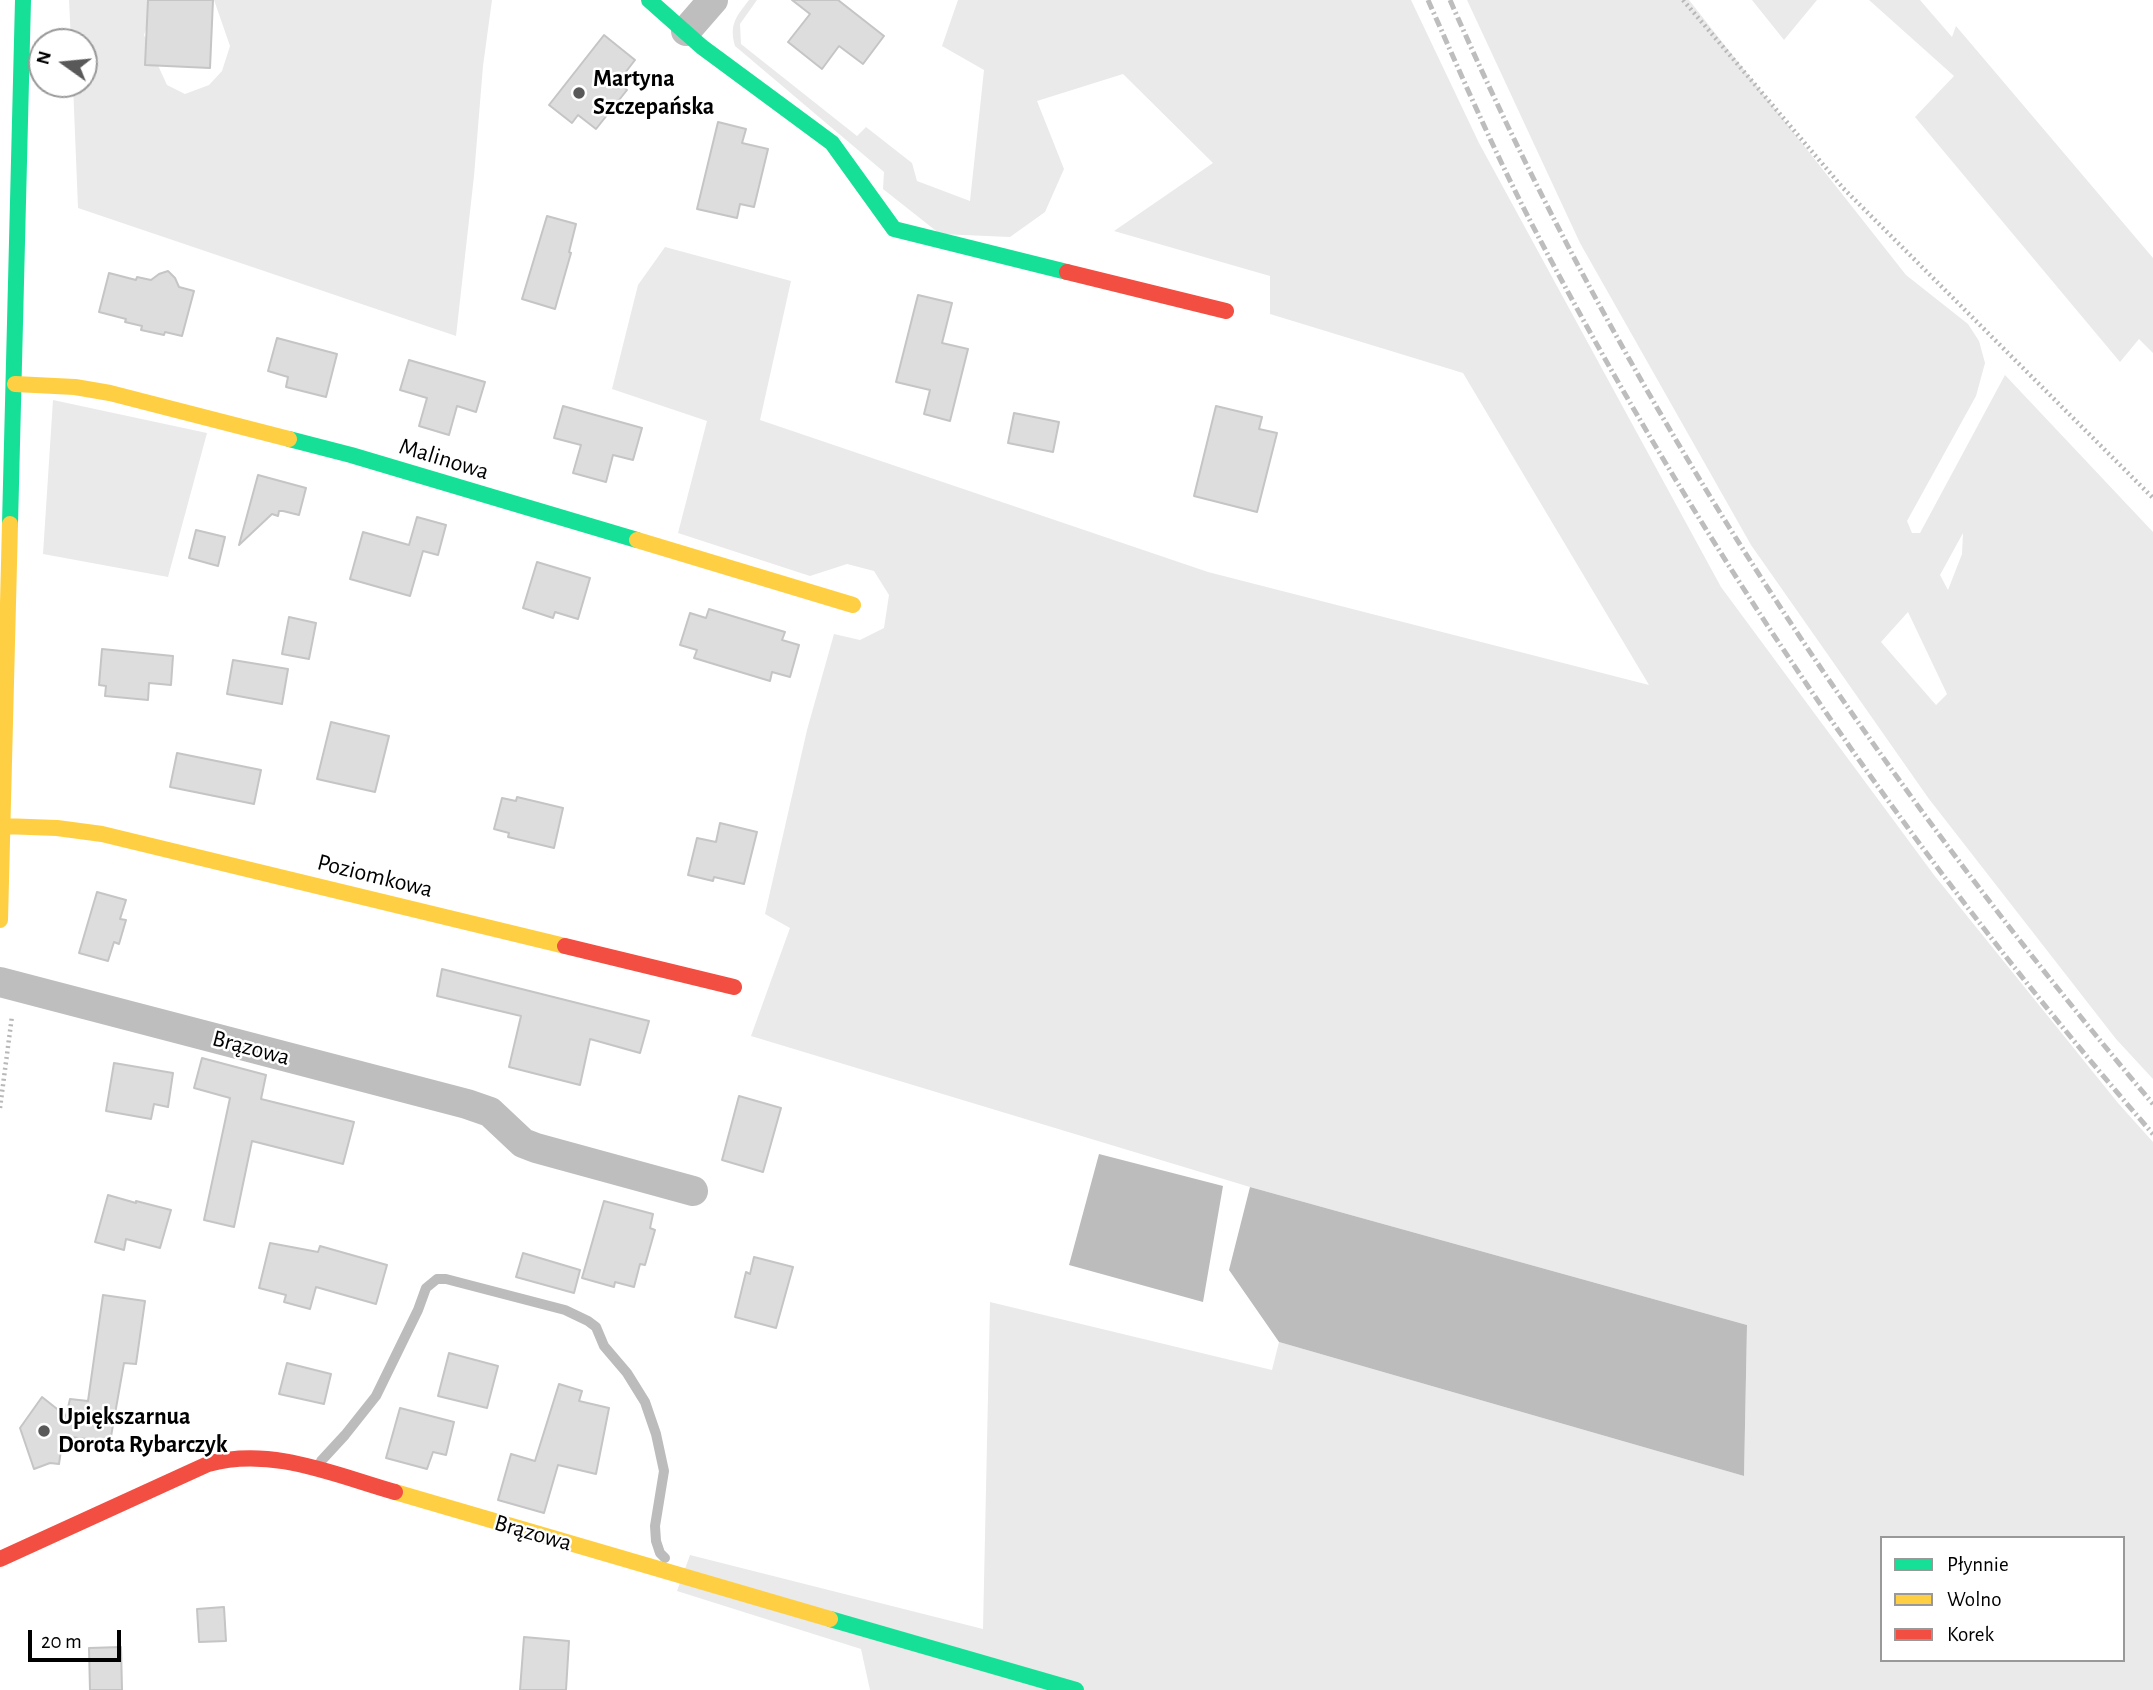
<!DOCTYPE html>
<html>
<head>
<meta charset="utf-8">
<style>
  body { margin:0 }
  #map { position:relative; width:2153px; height:1690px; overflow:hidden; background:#fff; font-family:"Alegreya Sans",sans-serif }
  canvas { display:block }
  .legend { position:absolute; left:1880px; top:1536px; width:245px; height:126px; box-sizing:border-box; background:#fff; border:2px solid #999; margin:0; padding:9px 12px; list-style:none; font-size:21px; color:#000 }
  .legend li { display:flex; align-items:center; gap:14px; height:35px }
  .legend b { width:35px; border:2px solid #999 }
  .north { position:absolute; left:28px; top:28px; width:70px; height:70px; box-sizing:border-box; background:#fff; border:2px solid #999; border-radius:50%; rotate:285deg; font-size:19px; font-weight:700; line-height:28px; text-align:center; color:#000 }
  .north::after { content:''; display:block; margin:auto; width:24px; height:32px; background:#595959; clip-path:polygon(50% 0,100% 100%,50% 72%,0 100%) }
  .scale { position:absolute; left:28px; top:1630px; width:93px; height:32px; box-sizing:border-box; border:4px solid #000; border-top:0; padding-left:9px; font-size:21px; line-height:24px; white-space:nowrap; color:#000; -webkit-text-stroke:5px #fff; paint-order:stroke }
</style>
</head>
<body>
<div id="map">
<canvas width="2153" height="1690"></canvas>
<ul class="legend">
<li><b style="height:9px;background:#16e098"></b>Płynnie</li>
<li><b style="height:9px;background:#ffcf43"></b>Wolno</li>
<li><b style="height:9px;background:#f24e42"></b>Korek</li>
</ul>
<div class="north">N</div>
<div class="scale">20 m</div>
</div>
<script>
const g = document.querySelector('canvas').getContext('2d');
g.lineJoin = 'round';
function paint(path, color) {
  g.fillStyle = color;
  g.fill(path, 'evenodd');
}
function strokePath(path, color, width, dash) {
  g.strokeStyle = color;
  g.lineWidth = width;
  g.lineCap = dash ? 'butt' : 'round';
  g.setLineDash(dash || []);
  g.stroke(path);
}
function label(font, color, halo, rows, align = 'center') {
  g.font = font + ' "Alegreya Sans",sans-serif';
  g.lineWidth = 5;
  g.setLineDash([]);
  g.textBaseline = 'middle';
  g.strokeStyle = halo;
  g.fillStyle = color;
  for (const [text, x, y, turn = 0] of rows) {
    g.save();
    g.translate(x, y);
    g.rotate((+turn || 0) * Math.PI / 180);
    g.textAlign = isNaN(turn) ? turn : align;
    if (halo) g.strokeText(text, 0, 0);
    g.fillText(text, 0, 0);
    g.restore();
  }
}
paint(new Path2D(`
  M69,0H159L155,4L144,35L167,85L185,94L209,85L222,71L230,46L214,0H492L483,66L474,176L456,336L78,208L73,84H84V42H71Z
  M749,0H757L740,24L741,44L857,136L866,127L912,163L917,181L970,201L984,70L942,46L958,0H1411L1479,143L1721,587L1934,875L2118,1103L2153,1142V1690H870L861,1649L677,1591L690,1555L983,1629L990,1302L1272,1370L1279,1342L1744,1476L1747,1325L1250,1187L751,1036L790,928L765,914L807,730L834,634L860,640L884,628L889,595L874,571L847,564L810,576L678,533L707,421L612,389L638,285L665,247L791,281L760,420L1208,572L1649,685L1463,373L1270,314V276L1114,231L1213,163L1123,74L1037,101L1064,169L1045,212L1010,237L940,234L883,189L884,172L735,46C729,24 736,17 749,0ZM1882,1538H2123V1660H1882Z
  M1467,0H1689L1906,275L1968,324L1979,341L1985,363L1976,396L1907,521L1912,533H1920L2005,375L2153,532V1079L2116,1039L1929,799L1751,545L1580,243ZM1963,533L1962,554L1948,590L1940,575ZM1908,612L1947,694L1936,705L1881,642Z
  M1752,0H1817L1784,40Z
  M1869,0H1920L1952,37L1956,26L2153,258V353L2139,339L2120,362L1915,117L1954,76Z
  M53,400L207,433L168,577L43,554Z`), '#eaeaea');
paint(new Path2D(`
  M1099,1154L1223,1186L1203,1302L1069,1265Z
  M1250,1187L1747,1325L1744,1476L1279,1342L1229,1270Z`), '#bcbcbc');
strokePath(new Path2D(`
  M321,1461L345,1435L376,1396L418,1310L426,1288L437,1279H446L565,1310L588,1321L596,1327L604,1346L627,1373L645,1402L656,1434L664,1471L655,1526L656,1541L660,1553L665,1558`), '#bcbcbc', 10);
const building = new Path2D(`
  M148,0H213L210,68L145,65Z
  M792,0H838L884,36L863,64L839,46L822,69L788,42L810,14Z
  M604,35L635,60L618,82L627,90L596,129L578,115L572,123L549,105Z
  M718,122L746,129L742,143L768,149L754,207L740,204L737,218L697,209Z
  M547,216L576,224L569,252L571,253L555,309L522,299Z
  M168,271L175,278L179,287L194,291L182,336L165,332L164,335L141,330L142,326L125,322L126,319L99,312L109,273L136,280L137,277L151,280L159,274Z
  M918,295L952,303L942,343L968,349L950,421L924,414L930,390L896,382Z
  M277,338L337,354L326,397L286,387L288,377L268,371Z
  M409,360L485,382L476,412L457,406L449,435L419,426L427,398L400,390Z
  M563,406L642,428L633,460L613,455L606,482L573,473L581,445L554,438Z
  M1216,406L1262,417L1259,429L1277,433L1257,512L1194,496Z
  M1014,413L1059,422L1053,452L1008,443Z
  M258,475L306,488L299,515L283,511H279L278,516L272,514L239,545Z
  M417,517L446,525L438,555L423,551L410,596L350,579L363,532L409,545Z
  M196,530L225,537L218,566L189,558Z
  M537,562L590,578L578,619L555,612L553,618L523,608Z
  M709,609L785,632L782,640L799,645L790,677L772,672L770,681L694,658L697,650L680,645L690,613L706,618Z
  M289,617L316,623L309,659L282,654Z
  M102,649L173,656L171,685L149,683L148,700L105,696L106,686L99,685Z
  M233,660L288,669L282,704L227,694Z
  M331,722L389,736L375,792L317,779Z
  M177,753L261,770L254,804L170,787Z
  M517,797L563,808L554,848L508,837L509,833L494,829L502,798L516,801Z
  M720,823L757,832L744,884L714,877L713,881L688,875L697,838L716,842Z
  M97,892L126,900L120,919L126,920L119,944L114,942L108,961L79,953Z
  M442,969L649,1021L640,1053L590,1039L580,1085L509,1067L521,1016L437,996Z
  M202,1058L266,1075L261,1099L354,1122L343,1164L252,1141L234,1227L204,1220L230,1098L194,1088Z
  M114,1063L173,1073L168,1107L154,1104L151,1119L106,1111Z
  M739,1096L781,1108L763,1172L722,1160Z
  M108,1195L136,1203V1201L171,1210L160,1248L126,1239L124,1250L95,1242Z
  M604,1201L653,1214L650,1228L655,1230L645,1265L640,1264L634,1287L615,1282L614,1287L582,1278Z
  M270,1243L318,1252L320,1246L387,1265L376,1304L316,1287L310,1309L284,1302L286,1295L259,1288Z
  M523,1253L580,1270L574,1293L516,1277Z
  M754,1257L793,1267L776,1328L735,1317L746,1272L750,1274Z
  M103,1295L145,1301L136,1364L124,1363L110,1442L63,1436L59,1464L50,1463L34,1469L20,1428L42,1397L66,1416L70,1399L88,1401Z
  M449,1353L498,1366L487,1408L438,1396Z
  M287,1363L331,1374L324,1404L279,1394Z
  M559,1384L582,1391L579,1401L609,1408L596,1474L558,1465L544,1513L498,1500L511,1454L535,1461Z
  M400,1408L454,1422L446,1455L433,1452L427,1469L386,1458Z
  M224,1607L226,1641L199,1642L197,1609Z
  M524,1637L569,1641L566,1690H520Z
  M121,1647L122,1690H90L89,1648Z`);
paint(building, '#ddd');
strokePath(building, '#c5c5c5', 2);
strokePath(new Path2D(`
  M1683,0L1843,188L2153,498
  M0,1108L12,1016`), '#b8b8b8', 4.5, [2, 3.5]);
strokePath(new Path2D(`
  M686,31L713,0
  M0,982L467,1104L490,1112L523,1143L536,1148L693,1191`), '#bebebe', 30);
strokePath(new Path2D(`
  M649,0L702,47L832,143L894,229L1067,272
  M289,439L351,455L637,540
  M10,524L23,0
  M830,1619L1076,1690`), '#16e098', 16);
strokePath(new Path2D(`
  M15,384L75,387L110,393L289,439
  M637,540L853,605
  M3,826L57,828L102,834L565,946
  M0,920L10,524
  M395,1492L830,1619`), '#ffcf43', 16);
strokePath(new Path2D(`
  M1067,272L1226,311
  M565,946L734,987
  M0,1559L208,1464C271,1446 335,1475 395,1492`), '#f24e42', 16);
strokePath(new Path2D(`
  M1428,0C1463,79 1497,158 1537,234C1706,556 1914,860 2153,1134
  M1450,0C1627,405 1868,767 2153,1104`), '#bdbdbd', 5, [10, 3.5, 2, 3.5]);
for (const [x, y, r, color] of [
  [579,93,7,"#595959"],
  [44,1431,7,"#595959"]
]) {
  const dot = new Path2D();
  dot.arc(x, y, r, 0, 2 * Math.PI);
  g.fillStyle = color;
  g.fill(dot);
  strokePath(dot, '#fff', 2.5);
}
label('bold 24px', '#000', '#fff', [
  ["Martyna",593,79],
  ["Szczepańska",593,107],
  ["Upiększarnua",58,1417],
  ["Dorota Rybarczyk",58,1445]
], 'left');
label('24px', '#000', '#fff', [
  ["Malinowa",444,459,17],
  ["Poziomkowa",375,876,14],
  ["Brązowa",251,1048,15],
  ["Brązowa",533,1533,16]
]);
</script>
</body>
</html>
